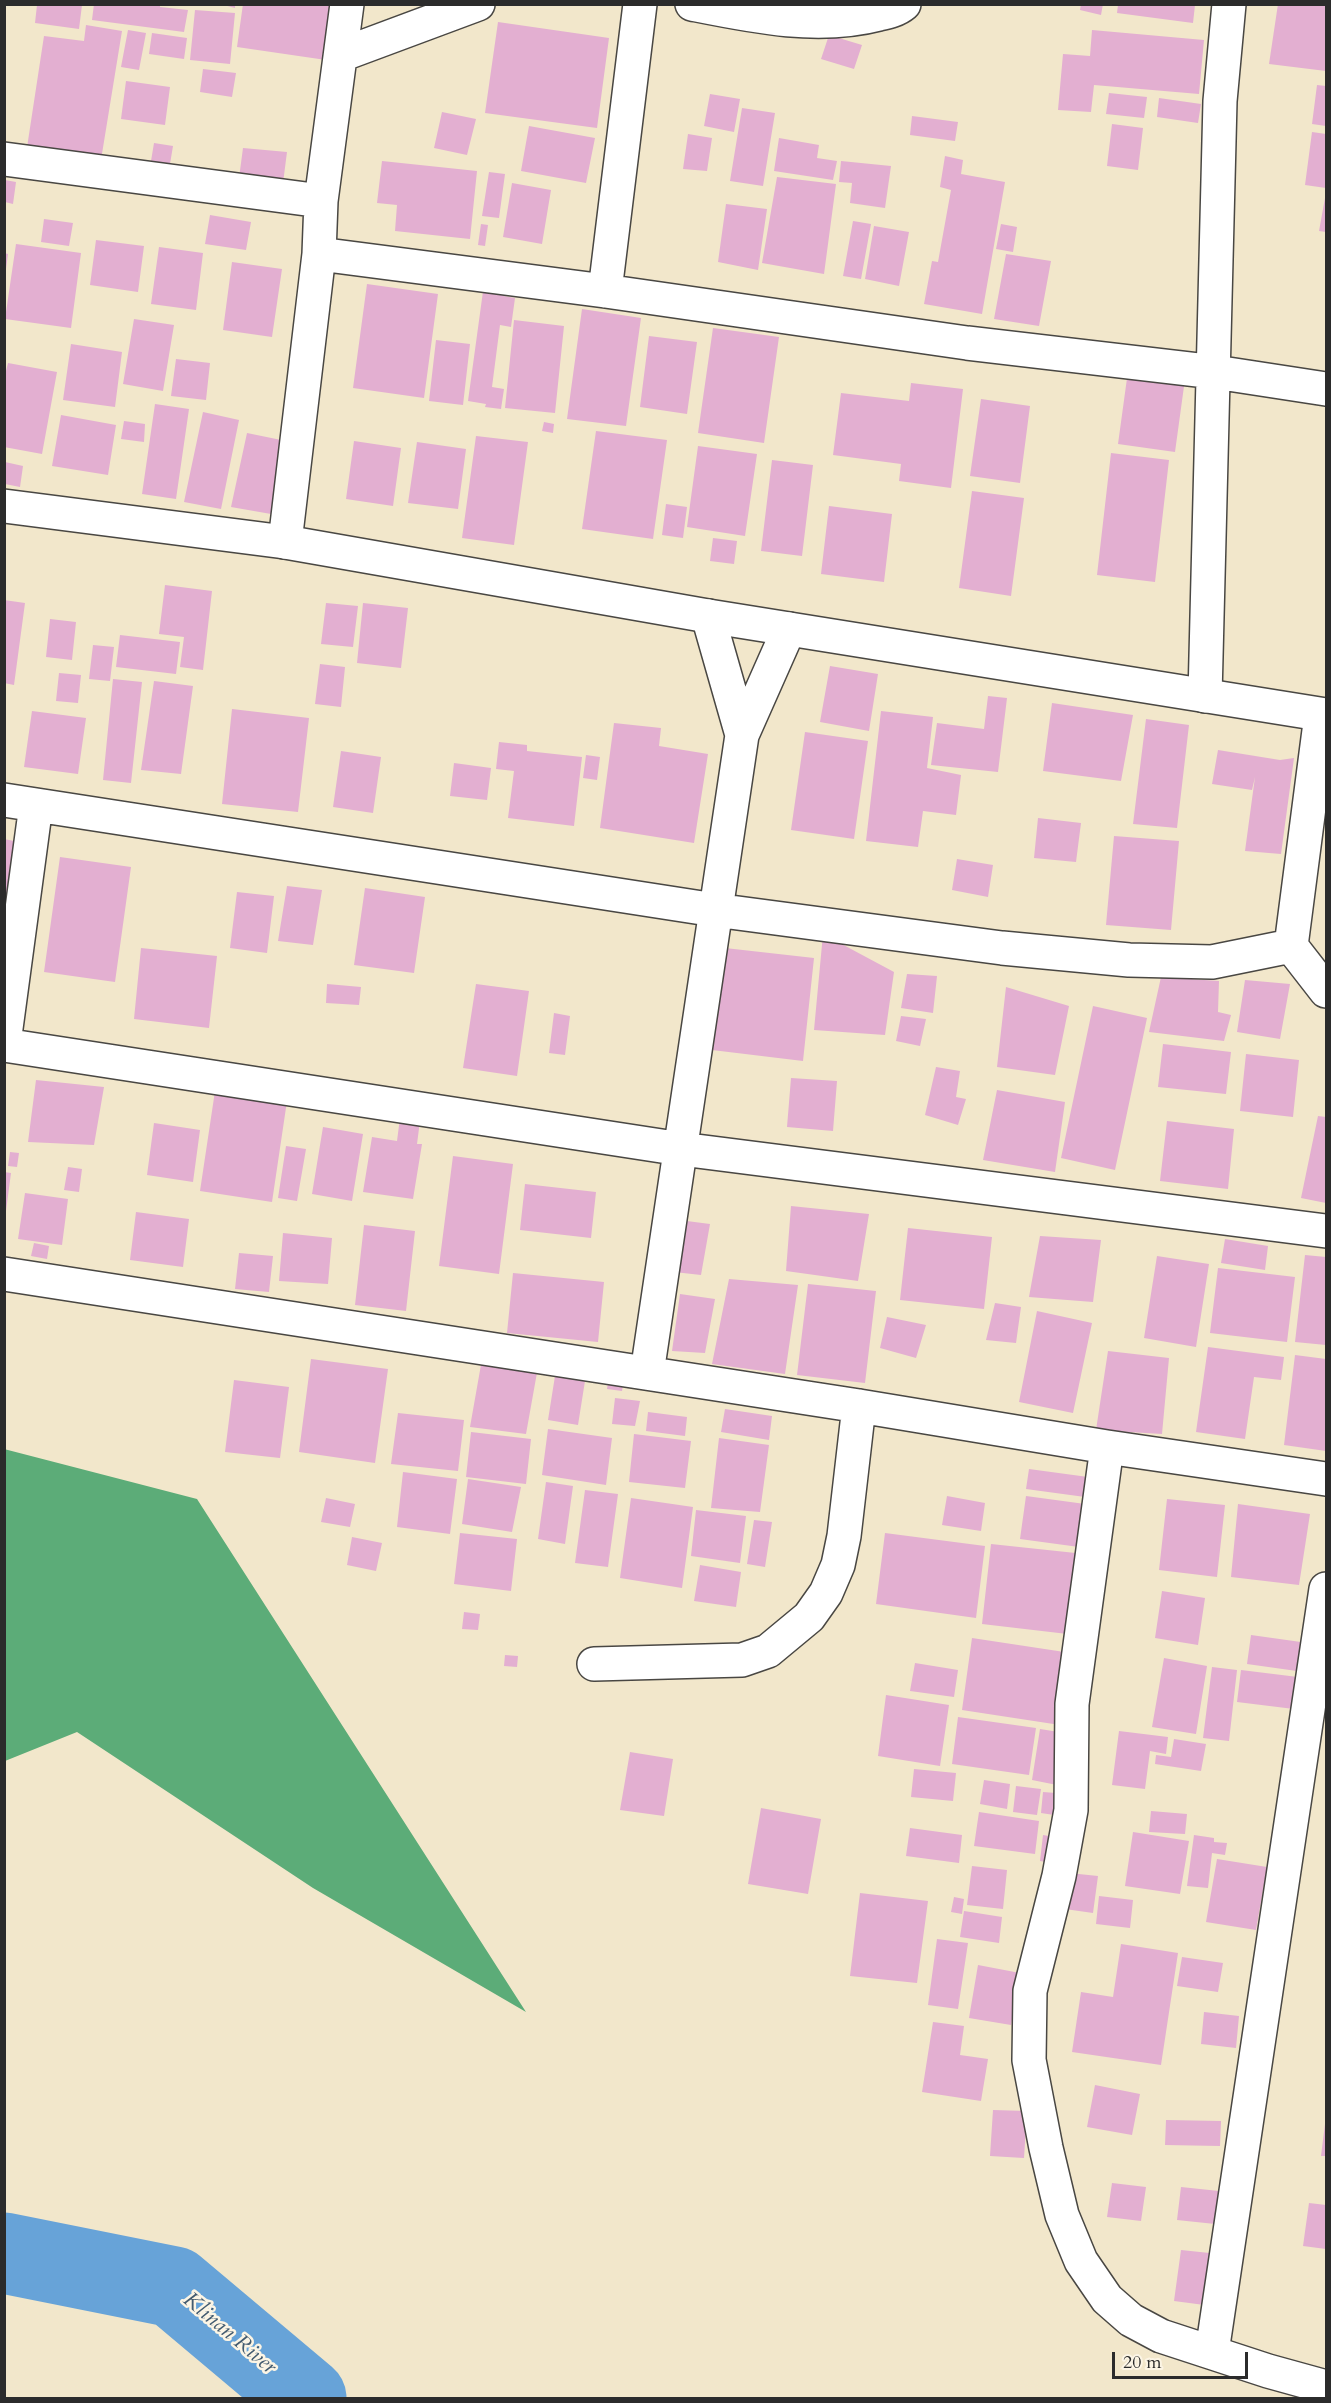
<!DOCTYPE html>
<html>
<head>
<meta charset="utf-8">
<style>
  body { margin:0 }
  #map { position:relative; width:1331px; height:2403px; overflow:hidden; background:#f2e7cb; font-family:Cardo,serif }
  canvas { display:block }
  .frame { position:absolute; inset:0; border:6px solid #2b2b2b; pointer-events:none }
  .scale { position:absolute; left:1112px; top:2352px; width:136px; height:27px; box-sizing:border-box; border:3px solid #2b2b2b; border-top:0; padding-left:8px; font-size:18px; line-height:21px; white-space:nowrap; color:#2b2b2b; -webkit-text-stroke:4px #fcf5e5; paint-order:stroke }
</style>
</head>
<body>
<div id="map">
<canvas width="1331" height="2403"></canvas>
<div class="frame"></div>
<div class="scale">20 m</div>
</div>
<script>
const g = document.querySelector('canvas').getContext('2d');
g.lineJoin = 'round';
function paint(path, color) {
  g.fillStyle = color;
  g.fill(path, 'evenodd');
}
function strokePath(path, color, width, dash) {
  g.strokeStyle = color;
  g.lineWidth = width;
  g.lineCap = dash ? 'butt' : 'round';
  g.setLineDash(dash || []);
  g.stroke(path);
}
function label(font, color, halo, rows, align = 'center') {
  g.font = font + ' Cardo,serif';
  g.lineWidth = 5;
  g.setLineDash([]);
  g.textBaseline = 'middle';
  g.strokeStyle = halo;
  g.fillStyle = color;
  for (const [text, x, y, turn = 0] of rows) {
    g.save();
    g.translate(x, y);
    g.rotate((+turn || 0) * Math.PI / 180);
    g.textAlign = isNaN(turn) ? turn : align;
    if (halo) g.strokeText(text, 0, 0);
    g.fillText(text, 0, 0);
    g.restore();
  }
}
paint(new Path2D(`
  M4,1449L197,1499L526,2012L313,1888L77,1732L5,1761Z`), '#5cac78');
strokePath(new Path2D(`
  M4,2253L174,2287L306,2398`), '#67a3d8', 81);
paint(new Path2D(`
  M94,4H160V7L188,10L184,32L92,20Z
  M220,4H235V8Z
  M243,4H334L326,60L237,47Z
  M1081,4H1103L1101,15L1080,10Z
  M1278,4H1326V71L1269,64Z
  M37,5H82L79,29L35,23Z
  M1118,5H1195L1193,23L1117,13Z
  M195,10L235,13L230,64L190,60Z
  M498,22L609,38L597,128L485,113Z
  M86,25L122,31L100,166L26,154L44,36L84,41Z
  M128,30L146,33L139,70L121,67Z
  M1092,30L1204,40L1199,94L1094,85L1091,112L1058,110L1063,54L1090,56Z
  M152,33L187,38L184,59L149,54Z
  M829,35L862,45L854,69L821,59Z
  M203,69L236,73L232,97L200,92Z
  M126,81L170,87L165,125L121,119Z
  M1317,85L1326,86V126L1312,124Z
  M1109,93L1147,97L1144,118L1106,114Z
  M710,94L740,99L734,132L704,126Z
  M1159,98L1201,104L1198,123L1157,117Z
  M742,108L775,113L763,186L730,181Z
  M442,112L476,119L467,155L434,148Z
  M912,116L958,122L955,141L910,135Z
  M1112,124L1143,128L1138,170L1107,166Z
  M529,126L595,138L586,183L521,171Z
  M1312,132L1326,134V188L1305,185Z
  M688,134L712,138L707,171L683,169Z
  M779,138L819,145L817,158L837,161L833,180L774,171Z
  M154,143L173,146L169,170L150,167Z
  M243,148L287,152L283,183L239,178Z
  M945,156L963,160L961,174L1005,182L982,314L924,304L932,261L938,262L951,190L940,187Z
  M382,161L477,171L470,239L395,231L397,205L377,203Z
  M841,161L891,166L885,208L850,203L852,183L839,182Z
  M489,172L505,174L499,218L482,216Z
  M777,177L836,184L824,274L762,263Z
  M5,180L16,182L13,204L5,202Z
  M512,183L551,190L542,244L503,237Z
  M1325,198H1326V232L1319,231Z
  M726,204L767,209L758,270L718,262Z
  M210,215L251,222L246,250L205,244Z
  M44,219L73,223L69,246L41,242Z
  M853,221L871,224L861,279L843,276Z
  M481,224L488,225L485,246L478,245Z
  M1001,224L1017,227L1013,252L996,249Z
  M874,226L909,232L899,286L865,279Z
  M96,240L144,246L138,292L90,285Z
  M16,244L81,253L71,328L5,319Z
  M159,247L203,253L196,310L151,304Z
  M4,253L8,254L6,269H4Z
  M1006,254L1051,261L1039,326L994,319Z
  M232,262L282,269L272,337L223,330Z
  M367,284L438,294L424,398L353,388Z
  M484,284L505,287L504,296L515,298L511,327L500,325L492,387L504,389L501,409L485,407L486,404L468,401Z
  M582,309L641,318L626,426L567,419Z
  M134,319L174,325L163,391L123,384Z
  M514,320L564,326L555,413L505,408Z
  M713,328L779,337L764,443L698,433Z
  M649,336L697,342L687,414L640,407Z
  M436,340L470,344L463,405L429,401Z
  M71,344L122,352L115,407L63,400Z
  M176,359L210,363L206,400L171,396Z
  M8,363L57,372L42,454L4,447V379Z
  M1128,371L1185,379L1175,452L1118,444Z
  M911,383L963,389L951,488L899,481L901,464L833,455L841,393L909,401Z
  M981,399L1030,406L1020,483L970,476Z
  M155,404L189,409L176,499L142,494Z
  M203,412L239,420L221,509L184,502Z
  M61,415L116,425L108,475L52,466Z
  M124,421L145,424L144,442L121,439Z
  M544,422L554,424L553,433L542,431Z
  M596,431L667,440L653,539L582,529Z
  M247,433L286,441L271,514L231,507Z
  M476,436L528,442L514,545L462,538Z
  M354,441L401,448L393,506L346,499Z
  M417,442L466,449L458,509L408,503Z
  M698,446L757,454L745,536L687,527Z
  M1111,453L1169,460L1155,582L1097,575Z
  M772,460L813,465L802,556L761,551Z
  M5,462L23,466L20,487L5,484Z
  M972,491L1024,498L1011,596L959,588Z
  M666,504L687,507L683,538L662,535Z
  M829,506L892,514L884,582L821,574Z
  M713,538L737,541L734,564L710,561Z
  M165,585L212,591L203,670L180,667L184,637L159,634Z
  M4,600L25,603L14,685L4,683Z
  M326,603L358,606L353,647L321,644Z
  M363,603L408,608L401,668L357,663Z
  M50,619L76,622L72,660L46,657Z
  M120,635L180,642L176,674L116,667Z
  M93,645L114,647L110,681L89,679Z
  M320,664L345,667L341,707L315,704Z
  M830,666L878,674L869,731L820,722Z
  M59,673L81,675L78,703L56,701Z
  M113,679L142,682L131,783L103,780Z
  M154,681L193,686L181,774L141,770Z
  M988,696L1007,698L998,772L931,765L937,723L984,729Z
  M1052,703L1133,715L1121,781L1043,771Z
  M232,709L309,718L298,812L222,804Z
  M32,711L86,718L78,774L24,767Z
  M881,711L933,717L927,768L961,775L956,815L923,811L918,847L866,841Z
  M1146,719L1189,725L1177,828L1133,824Z
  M614,723L661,728L659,746L708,754L694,843L600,828Z
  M805,732L868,741L854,839L791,830Z
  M499,742L527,745V751L582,757L574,826L508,818L514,771L496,769Z
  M1218,750L1280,760L1294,758L1281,854L1245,851L1255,777L1252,790L1212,784Z
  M341,751L381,757L373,813L333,807Z
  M586,755L600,757L597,780L583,778Z
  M454,763L491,768L487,800L450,796Z
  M1038,818L1081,823L1076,862L1034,858Z
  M1114,836L1179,841L1171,930L1106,925Z
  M4,839L19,842L11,907L4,906Z
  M60,857L131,867L115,982L44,972Z
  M957,859L993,865L988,897L952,890Z
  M287,886L322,890L313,945L278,941Z
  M365,888L425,897L414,973L354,965Z
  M237,892L274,896L267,953L230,948Z
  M823,934L894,972L885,1035L814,1030Z
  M141,948L217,956L209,1028L134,1019Z
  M725,948L814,958L803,1061L712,1050Z
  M907,974L937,976L933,1013L901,1008Z
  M1161,977L1219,981L1218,1012L1231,1015L1224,1041L1149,1032Z
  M1245,980L1290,984L1280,1039L1237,1032Z
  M327,984L361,987L359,1005L326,1003Z
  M476,984L529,991L517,1076L463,1068Z
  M1006,987L1069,1006L1055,1075L997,1067Z
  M1093,1006L1147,1018L1115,1170L1061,1158Z
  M554,1013L570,1016L565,1055L549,1053Z
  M901,1016L926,1019L920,1046L896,1041Z
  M1163,1044L1231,1052L1226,1094L1158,1087Z
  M1246,1054L1299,1060L1293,1117L1240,1111Z
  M936,1067L960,1071L956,1097L966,1099L958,1125L925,1115Z
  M791,1078L837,1081L833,1131L787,1127Z
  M36,1080L104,1087L94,1145L28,1142Z
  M997,1090L1065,1102L1055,1172L983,1160Z
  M215,1091L287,1101L272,1202L200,1191Z
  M401,1110L421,1113L417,1144H422L413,1199L363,1192L372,1137L397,1141Z
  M1318,1116L1326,1117V1203L1301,1198Z
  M1167,1121L1234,1129L1228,1189L1160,1181Z
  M154,1123L200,1130L193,1182L147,1175Z
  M323,1127L363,1134L352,1201L312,1194Z
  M286,1146L306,1149L297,1201L278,1198Z
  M10,1152L19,1153L17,1167L8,1166Z
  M453,1156L513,1164L499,1274L439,1266Z
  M68,1167L82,1169L79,1192L64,1190Z
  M4,1172L11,1173L6,1211H4Z
  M525,1184L596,1192L591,1238L520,1230Z
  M25,1193L68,1199L62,1245L18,1239Z
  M791,1206L869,1214L858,1281L786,1271Z
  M136,1212L189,1219L183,1267L130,1260Z
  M679,1220L710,1224L701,1275L674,1272Z
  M364,1225L415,1231L406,1311L355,1305Z
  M908,1228L992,1237L984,1309L900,1300Z
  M283,1233L332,1238L328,1284L279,1281Z
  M1040,1236L1101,1240L1093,1302L1029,1297Z
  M1225,1239L1268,1246L1265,1270L1221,1263Z
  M34,1243L49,1246L47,1259L31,1256Z
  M239,1253L273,1256L269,1292L235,1289Z
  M1305,1255L1326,1257V1345L1295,1342Z
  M1157,1256L1209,1264L1196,1347L1144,1338Z
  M1218,1268L1295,1277L1287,1342L1210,1333Z
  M513,1273L604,1282L598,1342L507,1333Z
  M729,1279L798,1285L785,1374L712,1364Z
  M808,1284L876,1291L865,1383L797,1375Z
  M680,1294L715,1299L705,1353L672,1351Z
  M995,1303L1021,1307L1016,1343L986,1340Z
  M1037,1311L1092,1323L1073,1413L1019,1402Z
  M887,1317L926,1325L916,1358L880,1348Z
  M1208,1347L1284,1357L1281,1380L1254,1377L1245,1439L1196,1432Z
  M1108,1351L1169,1358L1162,1434L1096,1430Z
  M1295,1355L1326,1359V1451L1284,1445Z
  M311,1359L388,1369L375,1463L299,1452Z
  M482,1359L538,1367L526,1434L470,1427Z
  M555,1376L585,1381L578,1425L548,1420Z
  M609,1376L624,1378L622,1391L607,1389Z
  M234,1380L289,1387L280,1458L225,1452Z
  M615,1398L640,1401L635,1426L612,1424Z
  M725,1409L772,1416L769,1440L721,1432Z
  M648,1412L687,1417L685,1436L646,1431Z
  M398,1413L464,1420L458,1471L391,1464Z
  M548,1429L612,1438L606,1485L542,1475Z
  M471,1432L531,1439L526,1484L466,1477Z
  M634,1434L691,1441L685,1488L629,1482Z
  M719,1438L769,1445L760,1512L711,1508Z
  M1029,1469L1088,1477L1085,1497L1026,1489Z
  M403,1472L457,1479L450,1534L397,1527Z
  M468,1479L521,1487L512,1532L462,1524Z
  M546,1482L573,1486L565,1544L538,1539Z
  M585,1490L618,1494L608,1567L575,1563Z
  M947,1496L985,1503L981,1531L942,1525Z
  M1026,1496L1085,1504L1079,1547L1020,1539Z
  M326,1498L355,1504L350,1527L321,1522Z
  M631,1498L693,1507L682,1588L620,1578Z
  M1167,1499L1225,1505L1217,1577L1159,1570Z
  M1238,1504L1310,1514L1299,1585L1231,1577Z
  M696,1510L746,1516L740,1563L691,1556Z
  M754,1520L772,1522L765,1567L747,1564Z
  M460,1533L517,1539L511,1591L454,1584Z
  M885,1533L985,1546L976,1618L876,1604Z
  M352,1537L382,1543L376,1571L347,1565Z
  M991,1544L1085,1554L1076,1635L982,1624Z
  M700,1565L741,1572L736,1607L694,1601Z
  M1162,1591L1205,1598L1198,1645L1155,1638Z
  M464,1612L480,1614L478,1630L462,1629Z
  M1251,1635L1308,1643L1304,1672L1247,1664Z
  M972,1638L1071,1653L1060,1725L962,1710Z
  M505,1655L518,1656L517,1667L504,1666Z
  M1164,1658L1207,1666L1196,1734L1152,1727Z
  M915,1663L958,1670L954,1697L910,1691Z
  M1212,1667L1237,1670L1229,1741L1203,1738Z
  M1241,1670L1306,1678L1302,1710L1237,1702Z
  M886,1695L949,1705L940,1766L878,1756Z
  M958,1717L1036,1728L1029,1775L952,1764Z
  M1040,1729L1065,1733L1057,1785L1032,1780Z
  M1119,1731L1168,1737L1166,1754L1150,1751L1145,1789L1112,1785Z
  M1174,1739L1206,1744L1201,1771L1155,1764L1156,1755L1171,1757Z
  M630,1752L673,1759L664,1816L620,1810Z
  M914,1769L956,1773L953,1801L911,1797Z
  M984,1780L1010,1784L1007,1809L980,1804Z
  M1016,1786L1041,1789L1037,1815L1013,1812Z
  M1043,1792L1056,1793L1054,1815L1041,1813Z
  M761,1808L821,1819L808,1894L748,1884Z
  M1151,1811L1187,1814L1185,1834L1149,1832Z
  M979,1812L1039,1821L1035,1854L974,1846Z
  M910,1828L962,1835L959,1863L906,1856Z
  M1133,1832L1189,1841L1180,1894L1125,1886Z
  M1043,1835L1061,1838L1058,1864L1040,1861Z
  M1194,1835L1214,1838V1842L1227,1843L1225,1855L1212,1853L1208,1888L1187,1886Z
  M1217,1859L1267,1867L1256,1930L1206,1922Z
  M972,1866L1007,1870L1003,1909L967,1905Z
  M1069,1873L1098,1876L1093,1913L1065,1909Z
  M860,1893L928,1901L917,1983L850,1976Z
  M1099,1896L1133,1900L1130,1928L1096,1924Z
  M954,1897L964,1899L962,1914L951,1912Z
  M964,1911L1002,1917L999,1943L960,1937Z
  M937,1939L968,1943L958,2009L928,2005Z
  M1121,1944L1178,1953L1161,2065L1072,2052L1081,1992L1113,1997Z
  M1182,1957L1223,1963L1218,1992L1177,1986Z
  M978,1965L1020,1973L1011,2025L969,2018Z
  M1204,2012L1239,2016L1236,2048L1201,2044Z
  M933,2022L964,2026L960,2055L988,2059L981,2101L922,2092Z
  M1095,2085L1140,2094L1132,2135L1087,2127Z
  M993,2110L1027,2111L1024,2158L990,2156Z
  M1166,2120L1221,2121L1220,2146L1165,2145Z
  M1325,2124H1326V2156H1321Z
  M1112,2183L1146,2187L1141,2221L1107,2217Z
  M1181,2187L1219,2191L1215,2224L1177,2220Z
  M1309,2203L1326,2205V2249L1303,2246Z
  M1181,2250L1219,2254L1212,2306L1174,2301Z`), '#e3afd1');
const street = new Path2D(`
  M692,4C752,16 818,30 879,14C888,12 897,10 904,4
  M341,55L478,4
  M4,159L321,201
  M319,254L605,291L967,343L1215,372L1326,389
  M605,291L640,4
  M285,542L319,254L321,201L347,4
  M708,616L742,735
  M1205,696L1220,101L1229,4
  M1321,715L1291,946L1326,991
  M4,800L715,910L1002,948L1129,960L1212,962L1291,946
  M4,1043L36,805
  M4,1045L681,1149L1326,1231
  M4,1274L859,1406L1107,1447L1326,1479
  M647,1373L742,735L789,629
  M1107,1447L1072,1704L1071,1810L1059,1876L1030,1991L1029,2060L1046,2148L1062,2215L1081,2261L1107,2299L1131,2320L1161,2336L1268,2371L1326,2387
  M594,1664L742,1660L768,1651L809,1617L826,1593L838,1565L844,1536L859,1406
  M1212,2352L1326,1589`);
const secondary = new Path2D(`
  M4,506L285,542L708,616L1326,715`);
strokePath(street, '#494743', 36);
strokePath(secondary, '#494743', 36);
strokePath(street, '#fff', 33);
strokePath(secondary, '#fff', 33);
label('italic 22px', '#435b70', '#fcf5e5', [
  ["Klinan River",229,2334,40]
]);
</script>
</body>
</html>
